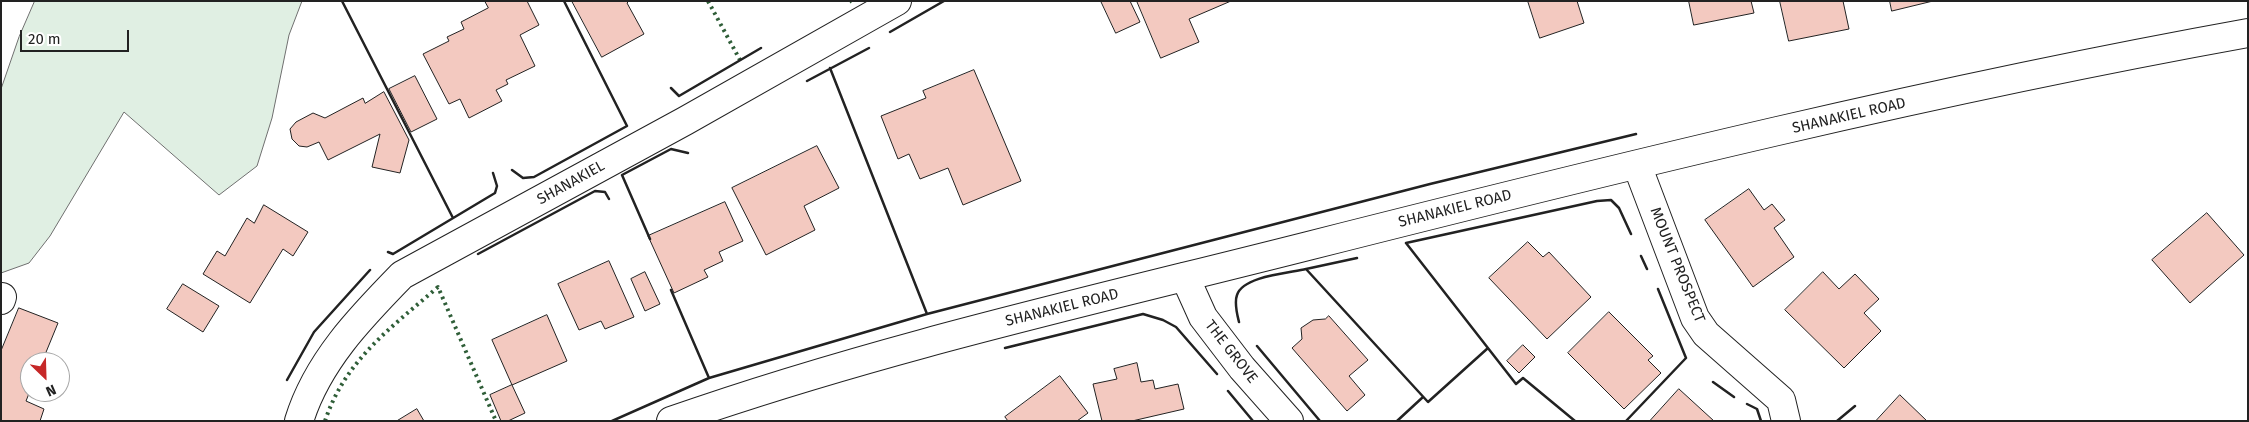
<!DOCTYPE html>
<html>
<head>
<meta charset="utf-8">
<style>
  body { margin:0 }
  #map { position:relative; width:2249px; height:422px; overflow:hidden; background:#fff; font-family:"Fira Sans",sans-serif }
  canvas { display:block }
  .frame { position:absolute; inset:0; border:2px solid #222; pointer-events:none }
  .north { position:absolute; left:20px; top:352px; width:50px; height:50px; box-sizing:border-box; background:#fff; border:1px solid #a7a7a7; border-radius:50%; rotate:156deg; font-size:14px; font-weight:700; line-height:20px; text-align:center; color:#222 }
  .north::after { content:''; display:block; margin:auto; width:18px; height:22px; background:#c62828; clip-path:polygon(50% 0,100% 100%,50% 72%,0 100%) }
  .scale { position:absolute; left:20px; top:30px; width:109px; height:22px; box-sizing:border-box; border:2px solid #222; border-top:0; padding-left:6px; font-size:15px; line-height:18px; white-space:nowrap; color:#222; -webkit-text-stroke:4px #fff; paint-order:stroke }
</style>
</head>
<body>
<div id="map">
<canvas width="2249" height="422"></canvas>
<div class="frame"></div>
<div class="north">N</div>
<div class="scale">20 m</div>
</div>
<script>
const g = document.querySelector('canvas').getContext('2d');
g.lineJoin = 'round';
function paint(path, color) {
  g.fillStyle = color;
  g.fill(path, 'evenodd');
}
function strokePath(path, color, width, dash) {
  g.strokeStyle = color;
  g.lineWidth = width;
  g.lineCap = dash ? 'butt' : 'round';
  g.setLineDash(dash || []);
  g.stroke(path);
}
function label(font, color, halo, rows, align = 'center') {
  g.font = font + ' "Fira Sans",sans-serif';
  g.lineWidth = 4;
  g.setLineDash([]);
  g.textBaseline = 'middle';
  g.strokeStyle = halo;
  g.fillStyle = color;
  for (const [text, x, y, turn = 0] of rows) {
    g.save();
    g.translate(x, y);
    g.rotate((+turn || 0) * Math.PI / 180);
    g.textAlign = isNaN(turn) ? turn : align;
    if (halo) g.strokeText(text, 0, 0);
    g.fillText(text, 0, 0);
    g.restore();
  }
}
const green = new Path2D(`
  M35,1H302L289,35L272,118L257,166L219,195L124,112L50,236L29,263L1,273V89L19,37Z`);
paint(green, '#e0efe3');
strokePath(green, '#6f6f6f', 1);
const building = new Path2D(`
  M485,1H527L539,25L520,35L535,66L506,80L508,84L496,90L502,101L469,118L460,99L449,104L423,54L449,41L447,37L464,29L461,22L488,8Z
  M572,1H629L627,3L644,34L602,57Z
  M1101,1H1130L1140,22L1116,33Z
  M1137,1H1231L1189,19L1199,42L1161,58Z
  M1528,1H1577L1584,23L1540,38Z
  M1689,1H1751L1754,13L1694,25Z
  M1780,1H1843L1849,29L1789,41Z
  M1890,1H1933L1892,11Z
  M974,70L1021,181L963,205L948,168L920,179L909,154L898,159L881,116L926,98L923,91Z
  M415,76L437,119L411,132L389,89Z
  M384,92L409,140L400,173L372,167L380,134L328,160L319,142L307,147L299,146L292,139L290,129L296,122L313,113L325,118L363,98L365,103Z
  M817,146L839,188L804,206L815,230L766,255L732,188Z
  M1749,189L1764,210L1772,204L1785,220L1774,228L1794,257L1753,287L1705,220Z
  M725,202L743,241L719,252L723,261L704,270L708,277L674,293L648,236Z
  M264,205L308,232L293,256L283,249L250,303L203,274L217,251L225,256L247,218L254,223Z
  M2207,213L2244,255L2190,303L2152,260Z
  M1528,242L1543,257L1549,252L1591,297L1547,339L1489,278Z
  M609,261L634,317L605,329L601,321L579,330L558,284Z
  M645,272L660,304L645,311L631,279Z
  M1823,272L1839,289L1855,274L1879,299L1864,313L1881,331L1844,368L1785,310Z
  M183,284L219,306L203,332L167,309Z
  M19,308L58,323L42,362H30V391L26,401L44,409L40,421H1V351Z
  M1609,312L1653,356L1648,360L1661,373L1624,409L1568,353Z
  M547,315L567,361L512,385L492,340Z
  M1329,316L1368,360L1349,376L1365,395L1347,411L1292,348L1302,339L1301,328L1313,320L1325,319Z
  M1523,345L1535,357L1519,373L1507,361Z
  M1137,363L1141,382L1153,380L1155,389L1178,384L1184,409L1132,421H1102L1093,384L1117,379L1114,369Z
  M1060,376L1088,413L1077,421H1008L1005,417Z
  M512,385L525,413L508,421H501L490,395Z
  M1679,389L1714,421H1650Z
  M1900,395L1927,421H1876Z
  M417,409L424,421H397Z`);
paint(building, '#f3c9c0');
strokePath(building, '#222', 1);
const street = new Path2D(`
  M1637,165L1695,318L1706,334L1781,400L1786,421
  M1185,277L1203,317L1242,368L1289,421
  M1,300L2,297
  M299,421C317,362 360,318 402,275L685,121L897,1`);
const secondary = new Path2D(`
  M671,421C879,348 1095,300 1308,246C1620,167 1932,90 2248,33`);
strokePath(street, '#222', 30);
strokePath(secondary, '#222', 30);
strokePath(street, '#fff', 28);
strokePath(secondary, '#fff', 28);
strokePath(new Path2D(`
  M708,1L740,60
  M851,1L852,2
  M325,421C345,360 392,327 438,287L496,421`), '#2f5e38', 4, [2.5, 4]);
strokePath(new Path2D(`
  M342,1L453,218
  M890,32L944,1
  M830,68L927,314L1430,184L1636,134
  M807,81L869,48
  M671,88L679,96L761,48
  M512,170L523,178L534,177L627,126L564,1
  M650,239L622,175L671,149L688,153
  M388,252L393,254L495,193L497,186L493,173
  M478,254L595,191L605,192L609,199
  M1641,256L1647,269
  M1306,269L1357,258
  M671,290L709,378
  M1239,322C1237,314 1234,303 1237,295C1243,276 1289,273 1306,269L1428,402L1488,348
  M1257,346L1320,421
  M1005,348L1143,314L1163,320L1176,327L1217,374
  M287,380L314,332L370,270
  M1713,382L1734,397
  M1228,391L1253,421
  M1747,404L1757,409L1761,421
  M612,421L709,378L927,314
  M1397,421L1423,397
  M1575,421L1523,378L1516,384L1406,243L1597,201L1611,200L1619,208L1631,234
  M1626,421L1686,358L1658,289
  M1837,421L1855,406`), '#222', 2.5);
label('15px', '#222', '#fff', [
  ["SHANAKIEL ROAD",1849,116,-13],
  ["SHANAKIEL",571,183,-29],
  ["SHANAKIEL ROAD",1455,209,-14],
  ["MOUNT PROSPECT",1677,265,68],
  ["SHANAKIEL ROAD",1062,308,-14],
  ["THE GROVE",1231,352,52]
]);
</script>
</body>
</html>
